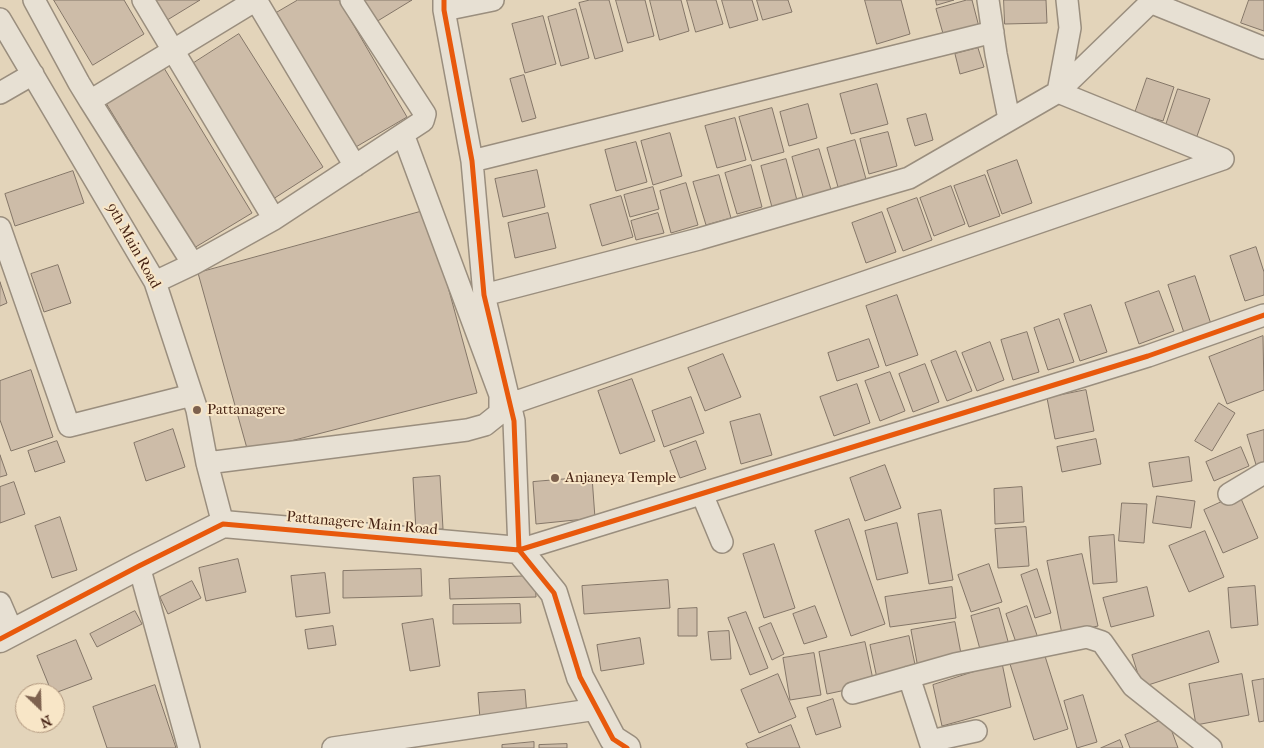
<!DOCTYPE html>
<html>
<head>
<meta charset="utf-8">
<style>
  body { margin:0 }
  #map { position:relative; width:1264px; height:748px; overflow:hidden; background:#e3d4ba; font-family:"IM FELL French Canon",serif }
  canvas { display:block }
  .north { position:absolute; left:15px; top:683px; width:50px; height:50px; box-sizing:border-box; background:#f8e6c7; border:1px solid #b1987f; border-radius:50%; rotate:156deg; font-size:14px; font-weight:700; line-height:20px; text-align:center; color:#462314 }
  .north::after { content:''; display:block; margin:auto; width:18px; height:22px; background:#7d614e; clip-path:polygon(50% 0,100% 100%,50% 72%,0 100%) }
</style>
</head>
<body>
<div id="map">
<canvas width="1264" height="748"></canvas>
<div class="north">N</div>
</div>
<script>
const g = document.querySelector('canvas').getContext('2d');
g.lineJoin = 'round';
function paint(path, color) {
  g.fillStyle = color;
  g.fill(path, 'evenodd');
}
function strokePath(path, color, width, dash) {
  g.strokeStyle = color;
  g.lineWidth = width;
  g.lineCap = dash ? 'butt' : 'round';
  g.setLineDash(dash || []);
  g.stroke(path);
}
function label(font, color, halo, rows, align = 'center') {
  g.font = font + ' "IM FELL French Canon",serif';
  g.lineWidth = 4;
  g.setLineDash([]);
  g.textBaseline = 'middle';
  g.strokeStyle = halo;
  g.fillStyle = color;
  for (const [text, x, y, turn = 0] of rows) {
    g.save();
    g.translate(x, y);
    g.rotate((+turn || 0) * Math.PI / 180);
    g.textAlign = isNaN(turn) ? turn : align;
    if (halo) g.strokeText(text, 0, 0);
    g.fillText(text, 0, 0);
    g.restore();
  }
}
const building = new Path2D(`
  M54,0H124L144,34L93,65Z
  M151,0H200L164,22Z
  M298,0H339L407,117L349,151L271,16Z
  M356,0H412L371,25Z
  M590,0H609L623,51L595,59L579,3Z
  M616,0H645L654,36L628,43Z
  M650,0H681L689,31L660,40Z
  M687,0H716L723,24L696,32Z
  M722,0H752L758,20L730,28Z
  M757,0H788L792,12L763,20Z
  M865,0H901L910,34L877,44Z
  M936,0H954L937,5Z
  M967,0H972L979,27L944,37L936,9Z
  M1004,0H1046L1047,23L1005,24Z
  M1249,0H1264V31L1241,23Z
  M576,9L589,58L561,66L548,17Z
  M543,16L556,64L525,73L512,24Z
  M239,34L323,167L270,201L186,68Z
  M978,48L984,67L960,74L955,54Z
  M164,68L252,213L194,248L106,103Z
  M524,75L536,118L522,122L510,79Z
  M1147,78L1174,87L1163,121L1135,113Z
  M877,84L888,124L851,134L840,94Z
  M1178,89L1210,99L1196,139L1165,128Z
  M808,104L817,138L789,146L780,112Z
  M772,108L784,152L752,161L739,117Z
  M926,114L933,140L915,146L907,119Z
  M735,118L746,160L717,168L705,126Z
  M888,132L897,166L869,174L860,139Z
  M670,133L682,176L653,185L641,141Z
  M855,140L866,179L838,187L827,148Z
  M636,142L647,182L616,191L605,150Z
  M819,149L832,193L804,200L792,157Z
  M786,159L798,204L773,211L761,166Z
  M1017,160L1032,203L1002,214L987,171Z
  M751,165L762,207L737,214L725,173Z
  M537,170L545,207L503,217L495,179Z
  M73,171L84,203L15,226L5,194Z
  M719,175L731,218L706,225L693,182Z
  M985,175L1000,216L969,227L954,186Z
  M686,183L698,225L671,233L660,191Z
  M951,186L965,224L934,236L920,198Z
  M653,187L659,209L630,217L624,195Z
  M621,196L633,237L602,246L590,205Z
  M917,198L932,240L903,251L887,209Z
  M427,210L477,393L248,452L198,273Z
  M882,212L896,252L866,263L852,223Z
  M548,213L556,248L515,258L508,223Z
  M658,213L664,233L636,240L631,221Z
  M1256,247L1264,272V295L1245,301L1230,256Z
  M58,265L71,303L44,312L31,274Z
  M1195,276L1211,324L1184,333L1168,285Z
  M0,282L7,303L0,306Z
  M1159,291L1174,331L1139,344L1125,303Z
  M897,295L918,355L886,366L866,306Z
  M1091,305L1107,352L1080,361L1064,314Z
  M1059,319L1074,362L1048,370L1034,328Z
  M1027,332L1039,372L1013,380L1001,340Z
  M1263,336L1264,390L1227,404L1209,357Z
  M869,339L879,367L837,381L828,353Z
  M990,342L1004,380L977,391L962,353Z
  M956,351L972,391L947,401L931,361Z
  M723,354L741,397L705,411L688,368Z
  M925,364L939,402L913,412L899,374Z
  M31,370L53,437L11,451L0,420V381Z
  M890,372L905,411L880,421L865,381Z
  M632,379L655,441L620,454L598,391Z
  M857,384L870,423L834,436L820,397Z
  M1086,390L1094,431L1055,439L1047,398Z
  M691,397L704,433L664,447L652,411Z
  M1219,403L1235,413L1212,451L1195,441Z
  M760,414L772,455L741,464L730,422Z
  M173,429L185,467L146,481L134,443Z
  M1264,430V465L1257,468L1247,435Z
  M1096,439L1101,464L1062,472L1057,447Z
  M57,441L65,462L35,472L28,451Z
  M696,441L706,469L680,478L670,451Z
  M1241,447L1249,466L1214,481L1206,462Z
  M0,455L7,475L0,477Z
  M1189,457L1192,481L1153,487L1149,463Z
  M885,465L901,508L865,521L850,478Z
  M440,476L443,529L416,531L413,478Z
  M592,477L595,518L536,524L533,482Z
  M14,482L25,514L0,523V487Z
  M1022,487L1024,522L995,524L994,489Z
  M1239,494L1258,538L1223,553L1204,510Z
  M1157,496L1195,501L1191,528L1153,523Z
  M1122,503L1147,504L1144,543L1119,541Z
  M941,510L953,580L929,584L918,514Z
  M60,517L77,570L52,578L35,526Z
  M849,519L885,624L851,636L815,531Z
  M897,523L908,573L877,580L865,531Z
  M1026,527L1029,566L998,568L995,529Z
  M1205,531L1224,577L1189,592L1169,546Z
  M1114,535L1117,582L1093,584L1089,537Z
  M774,544L795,608L764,618L743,554Z
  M1082,554L1098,626L1062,634L1047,561Z
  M238,559L246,592L206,601L199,568Z
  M989,564L1002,602L971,612L958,575Z
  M421,569L422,596L343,598V571Z
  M1037,569L1051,613L1035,618L1021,575Z
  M325,573L330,613L296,617L291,576Z
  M535,576L536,597L450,599L449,579Z
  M668,580L670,608L584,614L582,586Z
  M192,581L201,598L168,614L160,597Z
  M1255,586L1258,625L1231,628L1228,588Z
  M952,587L956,618L890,627L885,597Z
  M1147,587L1154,616L1111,627L1103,598Z
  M520,604L521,623L453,624V605Z
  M815,606L827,637L804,644L793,614Z
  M1027,606L1039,641L1018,648L1006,614Z
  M697,608V636H678V609Z
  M999,608L1009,645L981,653L971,616Z
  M135,611L142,624L97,647L90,634Z
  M746,612L768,668L750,675L728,618Z
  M433,619L440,666L410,671L402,624Z
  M955,622L962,659L918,668L911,630Z
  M771,623L784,654L772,660L759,628Z
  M333,626L336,645L308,649L305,630Z
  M729,631L731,659L711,660L708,632Z
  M1209,631L1219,662L1142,687L1132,655Z
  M909,636L917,674L878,683L870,645Z
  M640,638L644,664L601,671L597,645Z
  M76,640L92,679L55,693H52L37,656Z
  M865,642L874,684L827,694L819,652Z
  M814,653L821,695L790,700L783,658Z
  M1044,653L1068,729L1034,740L1010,664Z
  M1002,663L1011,707L942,726L933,685Z
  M778,674L796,717L759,733L741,690Z
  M1242,674L1249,715L1196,725L1189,684Z
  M1264,679V721L1259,722L1252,681Z
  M155,685L176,748H107L93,707Z
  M525,690L527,716L480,719L478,693Z
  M1083,695L1097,742L1077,748L1064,701Z
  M833,699L841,727L816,735L807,708Z
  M1167,718L1178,748H1130L1125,735Z
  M791,725L800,748H748L746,744Z
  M1120,740L1123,748H1101Z
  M534,742V748H502V745Z
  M567,744V748H539V745Z`);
paint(building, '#cdbca8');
strokePath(building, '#847668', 1);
const minor = new Path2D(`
  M34,0L79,83L90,101L256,0
  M143,0L274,219
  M256,0L355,166
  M444,0V10L472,161L484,295L514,421L519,550L1148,356L1264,315
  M988,0L996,54L1009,119
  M1067,0L1070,28L1058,92L1223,159
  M1150,2L1264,48
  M444,10L493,0
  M0,19L155,282L197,410L207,463L223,524
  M0,93L33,74
  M90,101L193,264L274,219L423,121L425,114L351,0
  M472,161L993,32
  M0,228L69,426L192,395
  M155,282L193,264
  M484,295L699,239L909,178L1058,92L1153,0
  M510,404L1223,159
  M207,463L467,430L485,425L500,413V395L403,134
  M702,494L722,542
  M1229,494L1264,473
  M139,566L189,748
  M0,603L13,633
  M909,677L932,748
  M853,693L955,664L1087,637L1102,642L1133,686L1211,748
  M930,741L976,731
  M333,748L597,709`);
const tertiary = new Path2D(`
  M0,639L139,566L223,524L519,550L554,593L580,677L613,739L627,748`);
strokePath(minor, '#9a8e7e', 24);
strokePath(tertiary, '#9a8e7e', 29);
strokePath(minor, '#e7e0d3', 21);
strokePath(tertiary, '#e7e0d3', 26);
strokePath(new Path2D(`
  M444,0V10L472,161L484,295L514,421L519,550L1148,356L1264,315
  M0,639L139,566L223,524L519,550L554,593L580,677L613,739L627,748`), '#e8590c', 5);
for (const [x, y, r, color] of [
  [197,410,5,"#7d614e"],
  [555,478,5,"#7d614e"]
]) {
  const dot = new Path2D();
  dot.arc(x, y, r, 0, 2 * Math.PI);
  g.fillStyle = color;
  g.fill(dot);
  strokePath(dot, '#f8e6c7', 2);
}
label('15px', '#462314', '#f8e6c7', [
  ["9th Main Road",133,246,61],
  ["Pattanagere Main Road",362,524,5]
]);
label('15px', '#462314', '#f8e6c7', [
  ["Pattanagere",207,410],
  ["Anjaneya Temple",565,478]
], 'left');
</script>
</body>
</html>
